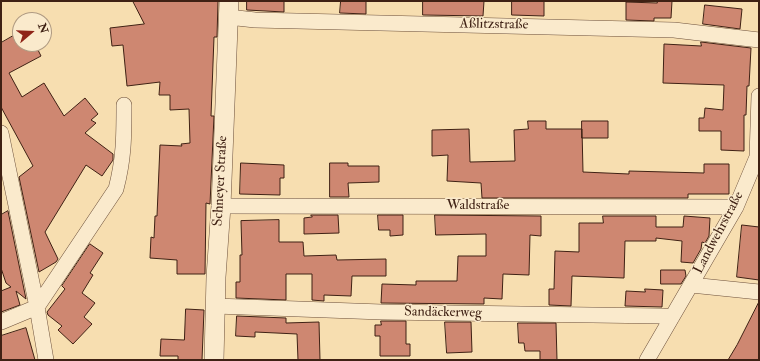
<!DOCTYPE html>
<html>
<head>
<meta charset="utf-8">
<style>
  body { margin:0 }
  #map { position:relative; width:760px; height:361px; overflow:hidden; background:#f7deb0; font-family:"IM FELL Double Pica",serif }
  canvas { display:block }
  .frame { position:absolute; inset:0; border:2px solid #3f2114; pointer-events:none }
  .north { position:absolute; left:12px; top:12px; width:40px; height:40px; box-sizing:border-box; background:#faeacc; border:1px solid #af9a82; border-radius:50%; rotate:71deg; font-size:11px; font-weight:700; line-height:16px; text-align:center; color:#3f2114 }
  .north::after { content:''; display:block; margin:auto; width:14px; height:18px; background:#8f2418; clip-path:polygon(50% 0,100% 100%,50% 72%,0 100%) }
</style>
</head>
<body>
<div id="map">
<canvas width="760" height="361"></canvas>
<div class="frame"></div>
<div class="north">N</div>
</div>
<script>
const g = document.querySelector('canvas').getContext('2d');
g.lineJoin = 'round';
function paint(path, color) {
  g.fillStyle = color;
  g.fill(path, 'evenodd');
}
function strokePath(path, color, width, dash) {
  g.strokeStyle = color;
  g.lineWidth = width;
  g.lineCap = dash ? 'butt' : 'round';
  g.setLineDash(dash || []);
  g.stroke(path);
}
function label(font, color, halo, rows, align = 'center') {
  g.font = font + ' "IM FELL Double Pica",serif';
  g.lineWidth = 3;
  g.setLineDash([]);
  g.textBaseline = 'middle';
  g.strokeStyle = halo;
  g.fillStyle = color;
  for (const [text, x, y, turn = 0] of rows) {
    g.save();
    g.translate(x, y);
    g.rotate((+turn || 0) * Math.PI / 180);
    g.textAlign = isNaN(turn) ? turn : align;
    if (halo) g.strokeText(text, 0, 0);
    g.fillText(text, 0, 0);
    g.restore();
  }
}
const building = new Path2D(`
  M133,1H218L217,37H214L211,116H214L210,204L206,203L205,274H177V260L150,258L151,237L154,238L155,216H157L160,145L182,146L181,144L190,143L189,109L170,110V95H159L160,82L127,86L123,45L112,46L110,28L144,24Z
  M247,1H284V12L247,10Z
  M341,1H366V14L340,13Z
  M423,1H484L483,16L423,15Z
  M512,1H544V16L512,15Z
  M657,1H672L671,18H654V21L626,20V2L657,3Z
  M705,5L742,9L740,29L703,24Z
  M20,32V44H35L41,56L9,73L22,97L44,83L64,116L85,98L98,114L91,120L96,123L85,133L113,154V160L102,176L86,165L45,232L58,259L56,262L39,272L19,177L33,166L1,107V43Z
  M701,42L751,48L749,86H747L746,115H744V151L721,150V131H699V118H704L705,108L723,110L724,85L663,83L664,44L701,46Z
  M528,121H546V129H582L583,172L629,174V171L704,173V164H729V194H688V198H482L481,183L447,181L448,155L432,156V130L469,129L470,162L515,161L514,130L528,129Z
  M582,121H608V138H582Z
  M241,163L284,165V178H280V195L240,194Z
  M330,163H348V166H379V182L348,183L349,197H330Z
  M8,211L26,299L16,291L20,305L1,312V291L11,287L6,283L1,268V215Z
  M311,215H338L339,233L304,234V218L312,217Z
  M378,215H403V235L390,236V230H379Z
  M435,215L541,216V236L530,235L529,275L503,274L502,299L484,298V304L381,303L382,284L416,285V281H457L458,256H486V234L436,235Z
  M603,216H656V227H683L684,216L710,218L709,236L705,243L702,242L701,249L693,263L681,262L682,241L656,238V241H625L624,278L572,276L571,306L549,305V289H554L555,251L579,252V223H603Z
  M279,220V242H303L304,256L336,255L337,260L386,259V276H352L351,296L324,295V301L312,300V274H286V300L236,298V282H240V255H242L241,221Z
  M742,225L759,227V280L737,277Z
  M90,244L103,253L90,273L93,275L82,293L95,303L84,317L92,324L73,344L58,330L62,326L48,315L47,312L65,289L62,286Z
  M661,270H685L686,276L681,284H661Z
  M645,289L663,290L662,307L625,306L626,291L645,292Z
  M759,302V360H728L737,345Z
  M186,309L204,310L202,360H178V356H160L161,339L184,340Z
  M237,316L286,318V323L319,322L320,360H298L297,334L255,332V337L236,336Z
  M381,321H406V344H410V356H380V336H375V325H381Z
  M445,322H471L472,352L447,353Z
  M518,323H556L557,360H540V351H525L524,343H519Z
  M26,328L35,360H1V336Z`);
paint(building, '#ce8771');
strokePath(building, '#3f2114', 1);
const minor = new Path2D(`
  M228,17L255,20L674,30L759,40
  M1,133L37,307L46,360
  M221,206L736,207
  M691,285L759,292
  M215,306L382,312L662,316L672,317
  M1,322L37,307L116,189C124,158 124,137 124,105
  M647,360L736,207L757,157L759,96`);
const tertiary = new Path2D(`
  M214,360L216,277L221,206L229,1`);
strokePath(minor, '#6d503b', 16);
strokePath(tertiary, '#6d503b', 20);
strokePath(minor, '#faeacc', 15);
strokePath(tertiary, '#faeacc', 19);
label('14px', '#3f2114', '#faeacc', [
  ["Aßlitzstraße",494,25,1],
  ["Schneyer Straße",221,181,-87],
  ["Waldstraße",478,206],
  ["Landwehrstraße",719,233,-62],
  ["Sandäckerweg",443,313,1]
]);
</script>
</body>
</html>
